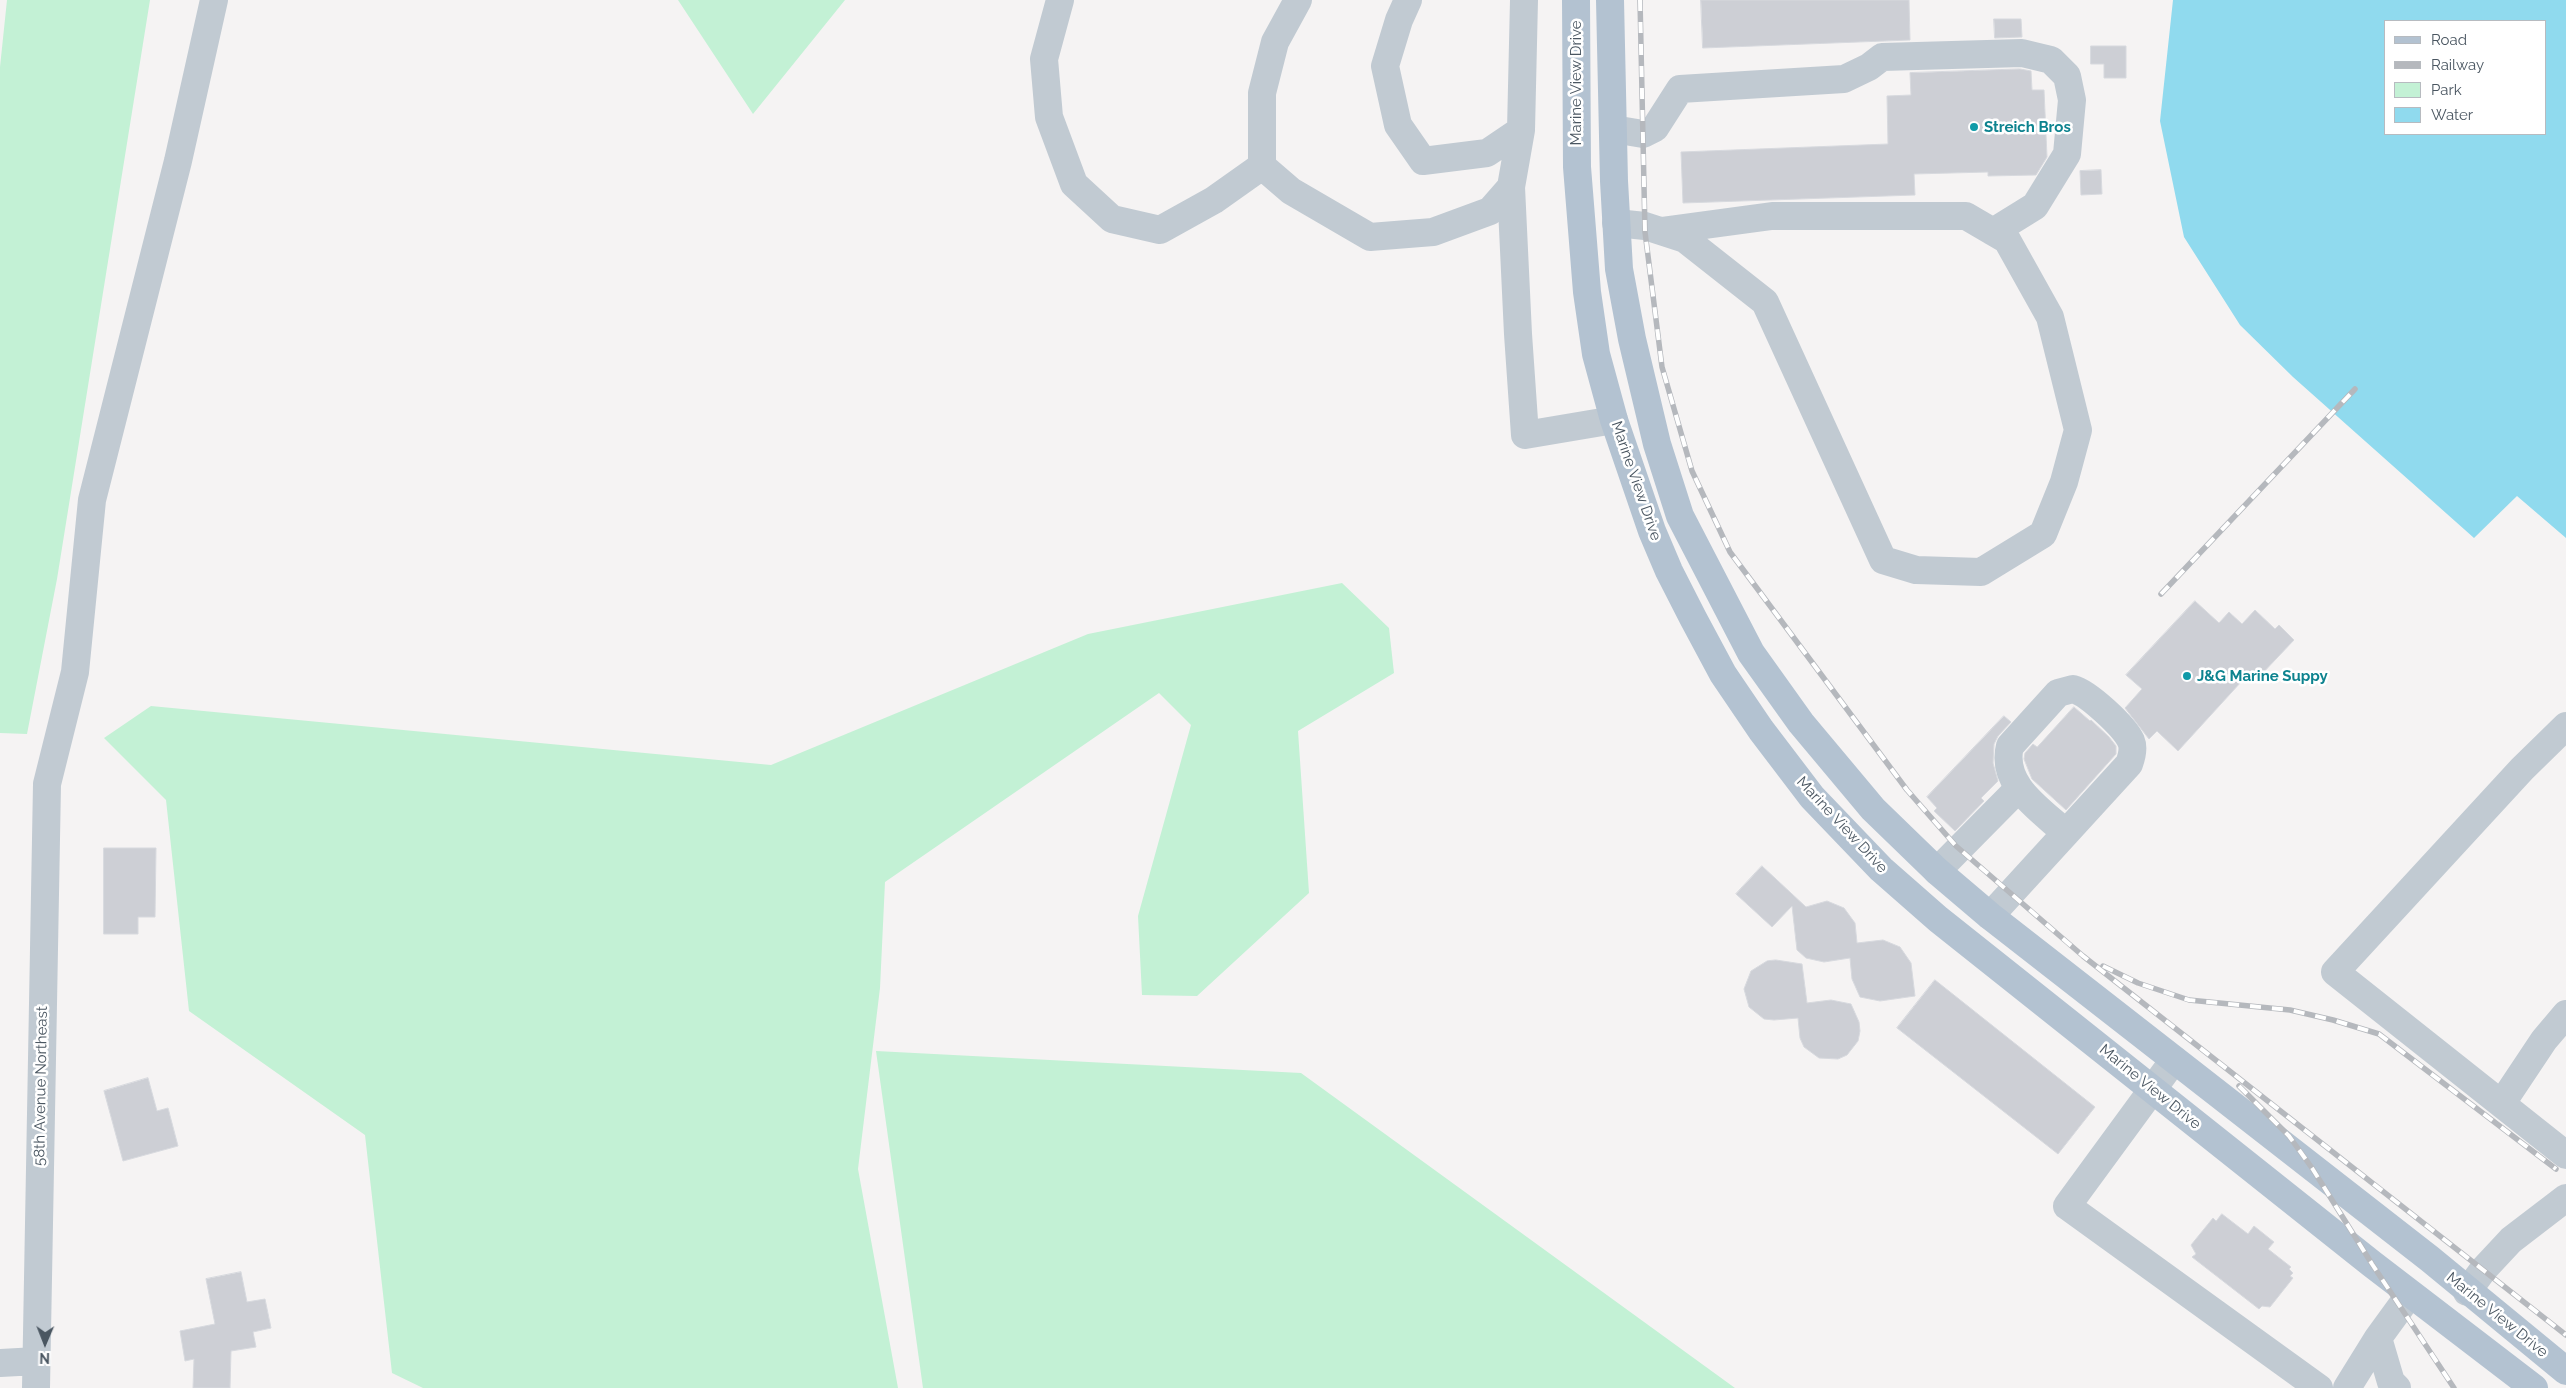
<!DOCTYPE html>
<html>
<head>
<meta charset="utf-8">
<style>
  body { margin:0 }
  #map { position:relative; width:2566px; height:1388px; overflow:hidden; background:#f5f3f3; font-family:Raleway,sans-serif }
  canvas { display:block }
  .legend { position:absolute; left:2384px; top:20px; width:162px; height:115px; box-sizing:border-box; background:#fff; border:1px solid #b7bbc0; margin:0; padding:6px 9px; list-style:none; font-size:15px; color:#4a5661 }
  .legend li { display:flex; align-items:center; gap:10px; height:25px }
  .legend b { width:25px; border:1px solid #b7bbc0 }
  .north { position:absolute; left:20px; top:1318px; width:50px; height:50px; -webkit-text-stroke:4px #fff; paint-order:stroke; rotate:181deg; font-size:14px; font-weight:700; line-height:20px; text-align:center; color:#4a5661 }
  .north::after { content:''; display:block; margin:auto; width:18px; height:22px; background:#4a5661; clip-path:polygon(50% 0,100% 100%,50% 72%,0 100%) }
</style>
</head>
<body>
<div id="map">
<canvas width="2566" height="1388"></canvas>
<ul class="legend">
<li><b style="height:6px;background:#b3c2d1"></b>Road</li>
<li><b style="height:6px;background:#b5b8bd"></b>Railway</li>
<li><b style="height:14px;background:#c3f1d5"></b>Park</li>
<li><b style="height:14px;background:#90daee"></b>Water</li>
</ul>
<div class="north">N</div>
</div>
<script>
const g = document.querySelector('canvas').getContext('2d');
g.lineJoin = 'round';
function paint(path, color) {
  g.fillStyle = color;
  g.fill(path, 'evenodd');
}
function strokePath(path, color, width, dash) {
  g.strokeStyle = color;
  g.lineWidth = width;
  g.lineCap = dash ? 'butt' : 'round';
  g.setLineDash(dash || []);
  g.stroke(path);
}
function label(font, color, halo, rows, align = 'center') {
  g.font = font + ' Raleway,sans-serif';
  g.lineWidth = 5;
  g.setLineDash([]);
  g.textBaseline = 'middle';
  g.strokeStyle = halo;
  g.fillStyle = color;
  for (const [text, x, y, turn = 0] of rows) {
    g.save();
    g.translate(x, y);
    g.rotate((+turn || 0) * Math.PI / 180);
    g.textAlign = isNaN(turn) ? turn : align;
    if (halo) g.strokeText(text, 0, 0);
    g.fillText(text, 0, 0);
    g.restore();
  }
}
paint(new Path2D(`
  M7,0H150L57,579L27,734L0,733V67Z
  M678,0H845L753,114Z
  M1342,583L1389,628L1394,673L1298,731L1309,893L1197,996L1142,995L1138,916L1191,725L1159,693L885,882L880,988L858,1169L898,1388H423L392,1373L365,1135L189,1011L166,800L104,738L151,706L771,765L1088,634Z
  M876,1051L1301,1073L1735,1388H923Z`), '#c3f1d5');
paint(new Path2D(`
  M2173,0H2566V538L2517,496L2474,538L2293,377L2240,325L2184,237L2160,121ZM2385,21H2545V134H2385Z`), '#90daee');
const building = new Path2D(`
  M1701,0H1909L1910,40L1703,48Z
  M1994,19H2021L2022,37L1995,38Z
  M2091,46H2126V78H2104V64H2091Z
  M2020,69L2031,71L2032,90H2044L2047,157L2036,175L1988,176V172L1914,174L1915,195L1683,203L1681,152L1888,144L1887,96L1911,95L1910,73Z
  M2101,170L2102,194L2081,195L2080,171Z
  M2195,601L2219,623L2229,612L2242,624L2255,610L2275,629L2279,625L2294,640L2259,677L2252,670L2178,751L2157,731L2149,739L2125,708L2142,689L2126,675Z
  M2074,707L2090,721L2091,720L2109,737L2116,746V754L2066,810L2032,779L2024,759L2025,753L2033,744L2037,747Z
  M2004,716L2011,722L1998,736L1994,744L1993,763L1998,781L1981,798L1984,801L1955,831L1934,811L1937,808L1927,797Z
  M104,848H156L155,917H138V934H104Z
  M1762,866L1806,907L1827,901L1844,908L1855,923L1857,943L1883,940L1900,947L1911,963L1915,996L1880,1001L1860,997L1852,979L1850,958L1824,962L1806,958L1797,950L1792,906L1772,927L1736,894Z
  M1776,960L1802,964L1807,1003L1831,1000L1851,1004L1859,1022L1860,1031L1858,1041L1847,1055L1838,1059L1819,1058L1804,1047L1800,1038L1798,1018L1774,1020L1764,1019L1749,1007L1744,989L1751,971L1767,961Z
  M1935,980L2095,1107L2058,1154L1897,1028Z
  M148,1078L157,1111L168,1108L178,1146L123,1161L104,1091Z
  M2222,1214L2248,1234L2254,1226L2274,1242L2268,1249L2291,1267L2289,1269L2293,1273L2290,1276L2293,1278L2270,1307L2262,1306L2259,1309L2192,1257L2196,1254L2191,1245L2213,1218L2216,1221Z
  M241,1272L247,1302L265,1299L271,1328L253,1332L256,1347L231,1351L230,1388H193L194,1359L185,1361L180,1331L215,1324L206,1279Z`);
paint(building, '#cdcfd5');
strokePath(building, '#d7d9de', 1);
strokePath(new Path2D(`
  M1060,0L1044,59L1049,117L1074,184L1112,219L1160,230L1214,200L1262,166
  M1298,0L1275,42L1262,93V166L1291,191L1370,237L1433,232L1490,211L1511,187
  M1408,0L1399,20L1385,66L1398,125L1423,161L1487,153L1521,130
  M1524,0L1521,130L1511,187L1518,334L1525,435L1614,420
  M1613,129L1643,134L1655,128L1680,89L1844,79L1869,67L1882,57L2022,53L2051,60L2067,76L2072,100L2067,154L2035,206L1993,232
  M1616,223L1645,226L1685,239L1765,302L1883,560L1916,570L1981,572L2043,534L2064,482L2078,430L2050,317L2007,240L1966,216H1772L1661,231
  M2566,726L2522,769L2335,972L2566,1155
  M1937,871L2018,789
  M1990,916L2129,764C2132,756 2134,748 2131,741C2124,726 2088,693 2073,689L2058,693L2010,746C2000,785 2041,810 2066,833
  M2174,1060L2067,1206L2319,1388
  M2502,1103L2544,1040L2566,1014
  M2467,1292L2483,1270L2511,1240L2566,1198
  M0,1363L37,1361
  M36,1388L47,784L75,672L92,500L178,161L214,0
  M2347,1388L2378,1338
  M2397,1388L2391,1382L2378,1338L2410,1294`), '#c1cad2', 28);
strokePath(new Path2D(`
  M1576,0L1577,167L1587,292L1596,354L1614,420L1652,531L1669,571L1693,618L1723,674L1761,730L1812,797L1881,869L1938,919L2372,1264L2534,1388
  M1610,0L1614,181L1619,269L1632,339L1657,444L1680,516L1751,653L1801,723L1873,809L1937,871L1990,916L2430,1259L2566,1371`), '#b3c2d1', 28);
const rail = new Path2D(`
  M1640,0L1645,232L1662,367L1692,471L1730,552L1907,790L1956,846L2083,956L2566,1335
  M2161,594L2355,389
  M2103,966L2138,983L2189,1000L2290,1010L2333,1020L2379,1034L2556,1169
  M2239,1086L2289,1136L2312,1168L2372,1264L2454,1388`);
strokePath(rail, '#b5b8bd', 5.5);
strokePath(rail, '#fff', 4, [11]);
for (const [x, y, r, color] of [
  [1974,127,5,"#0f9aa8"],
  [2187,676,5,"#0f9aa8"]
]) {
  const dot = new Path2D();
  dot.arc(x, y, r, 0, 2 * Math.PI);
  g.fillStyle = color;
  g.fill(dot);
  strokePath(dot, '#fff', 2);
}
label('15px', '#4a5661', '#fff', [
  ["Marine View Drive",1576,83,-90],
  ["Marine View Drive",1636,481,71],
  ["Marine View Drive",1842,825,47],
  ["58th Avenue Northeast",41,1086,-89],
  ["Marine View Drive",2150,1087,39],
  ["Marine View Drive",2497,1315,39]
]);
label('bold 15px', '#0d838f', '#fff', [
  ["Streich Bros",1984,127],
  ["J&G Marine Suppy",2197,676]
], 'left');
</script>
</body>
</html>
